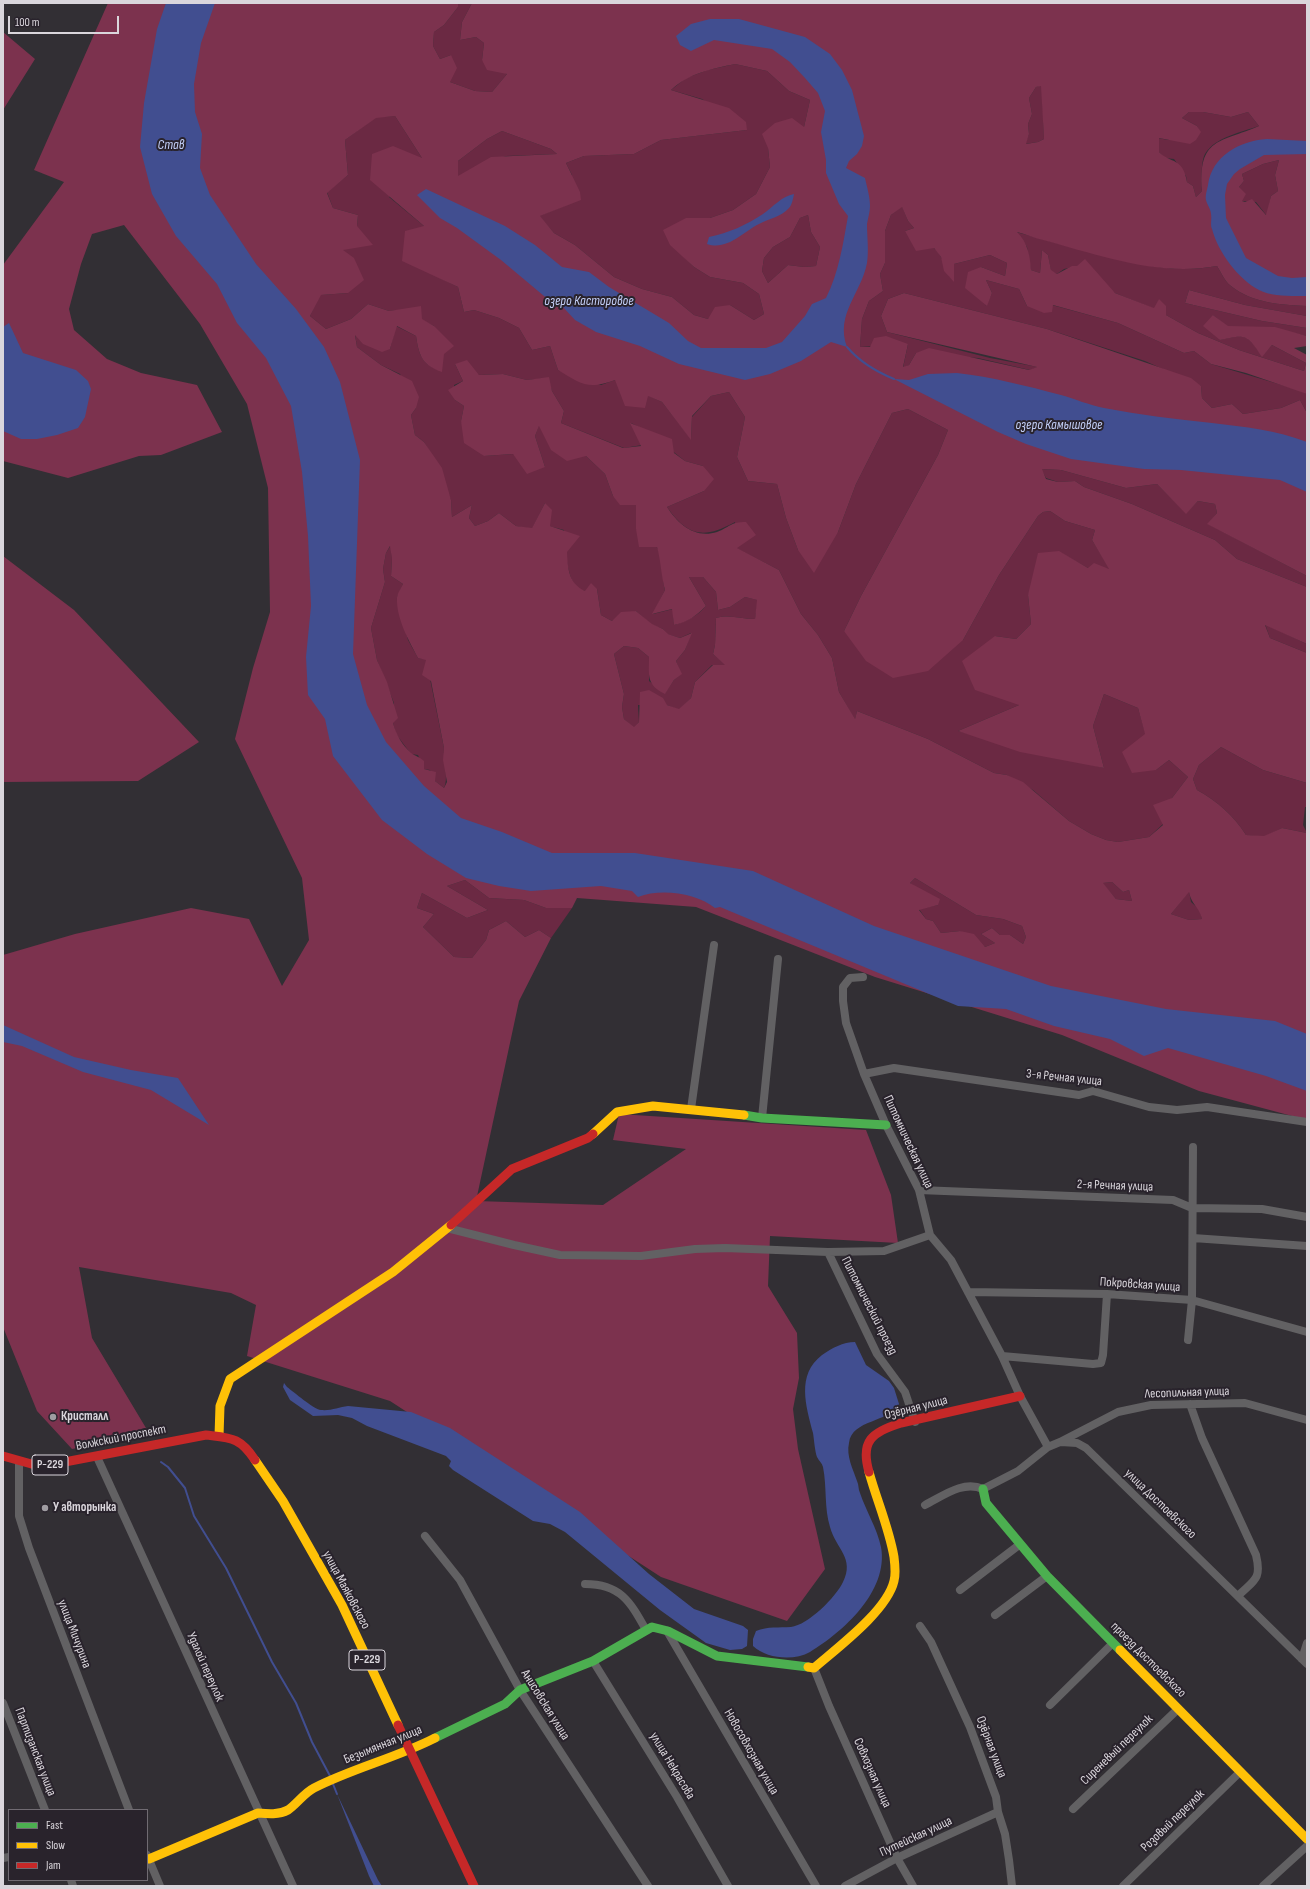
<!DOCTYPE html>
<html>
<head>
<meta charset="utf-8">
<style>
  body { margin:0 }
  #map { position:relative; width:1310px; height:1889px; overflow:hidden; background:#322f34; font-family:"Sofia Sans Condensed",sans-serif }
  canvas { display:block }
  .frame { position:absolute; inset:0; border:4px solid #dad6dc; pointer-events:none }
  .legend { position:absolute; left:8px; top:1809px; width:140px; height:72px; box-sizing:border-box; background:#29232c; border:1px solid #706b72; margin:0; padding:5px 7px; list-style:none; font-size:12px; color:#dad6dc }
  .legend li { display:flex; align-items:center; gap:8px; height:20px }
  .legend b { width:20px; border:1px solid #706b72 }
  .scale { position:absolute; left:8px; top:16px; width:111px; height:18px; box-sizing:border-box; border:2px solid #dad6dc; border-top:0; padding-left:5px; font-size:12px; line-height:14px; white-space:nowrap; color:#dad6dc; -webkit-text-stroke:3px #29232c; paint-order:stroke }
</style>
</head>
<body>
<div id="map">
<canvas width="1310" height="1889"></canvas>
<div class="frame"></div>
<ul class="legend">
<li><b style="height:5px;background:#4caf50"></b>Fast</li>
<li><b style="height:5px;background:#ffc107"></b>Slow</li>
<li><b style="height:5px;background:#c62828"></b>Jam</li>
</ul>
<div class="scale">100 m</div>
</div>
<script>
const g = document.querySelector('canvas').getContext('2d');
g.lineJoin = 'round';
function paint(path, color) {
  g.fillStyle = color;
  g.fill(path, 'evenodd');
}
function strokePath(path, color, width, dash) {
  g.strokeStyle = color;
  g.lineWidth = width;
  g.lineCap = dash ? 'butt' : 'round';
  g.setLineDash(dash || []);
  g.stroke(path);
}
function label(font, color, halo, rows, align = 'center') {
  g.font = font + ' "Sofia Sans Condensed",sans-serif';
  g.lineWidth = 4;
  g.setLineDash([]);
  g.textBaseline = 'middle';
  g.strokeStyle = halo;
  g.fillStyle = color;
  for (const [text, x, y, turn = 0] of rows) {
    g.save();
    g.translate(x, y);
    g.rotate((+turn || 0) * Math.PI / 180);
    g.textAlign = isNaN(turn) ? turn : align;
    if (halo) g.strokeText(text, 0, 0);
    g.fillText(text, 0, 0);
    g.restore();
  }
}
paint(new Path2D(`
  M458,3H472L462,22L460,40L476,37L484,43L482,60L507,74L492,92L475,91L450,82L451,55L440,59L433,46L434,32L444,25L458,7Z
  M735,64L767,71L789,91L810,100L804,127L768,148L770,167L756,194L733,210L710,218H686L683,256L694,267L710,277L743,283L759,294L764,314L754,320L730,305L708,319L694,315L672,297L642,289L614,277L575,245L554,233L539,216L564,206L572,175L566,163L584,156L634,154L661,140L747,130L702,99L671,90L686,78L708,70Z
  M1042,85L1044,139L1038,142L1025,144L1029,134L1028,124L1032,114L1029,98L1036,87Z
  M1189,112H1203L1231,117L1248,112L1259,126C1242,132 1215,137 1205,154C1201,161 1201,183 1202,191L1196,197L1193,186L1187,182L1186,176L1174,159L1165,158L1158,151V138L1168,140L1200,132L1197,126L1182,118Z
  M395,116L422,158L389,197L424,226L432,274L458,287L464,312L474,310L499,318L519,328L532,350L550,346L558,370L601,385L615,380L662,402L691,439L692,417L711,396L729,392L745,417L737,457L748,481L777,484L786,518L798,550L838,532L856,484L892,413L908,409L948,430L938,455L861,596L844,631L963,640L999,575L1038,516L1043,512L1050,511L1065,521L1095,530L1092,540L1110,569L1088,568L1059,552L1028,595L1031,624L1016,639L995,636L1019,705L958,731L1104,768L1093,726L1104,694L1138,708L1156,770L1169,760L1188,777L1172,798L1163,824L1149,837L1118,842L1106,840L1091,834L1069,821L1033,790L1007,775L994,773L928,739L857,711L855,720L839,692L832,658L818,635L801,614L779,570L736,548L735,522C704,539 688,537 667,507L704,491L703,466L685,461L647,431L631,423L642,445L624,448L561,423L564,411L552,391L548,378L527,380L503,374L479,375L455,364L463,381L454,385L455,400L464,406L461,421L484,456L513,454L545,467L535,436L539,425L586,456L605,474L613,496L636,505V529C642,535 651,540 656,546C663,555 662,579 665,590L653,614L673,609L674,625C688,621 697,616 706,606L689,577H703L716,592L718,610L730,607L745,597L758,600L755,619C741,619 730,614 716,618L715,645L713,654L726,665H712L695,682L691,698L679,710L667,705H638L639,722L634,728L624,719L622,707L624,694L614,654L624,646L638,648L649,657V681L665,693L674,680L681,674L676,661L685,650L691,633L680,638L667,634L663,629L652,625L636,611L612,621L601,615L597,589C594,590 588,592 585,591C565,589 566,545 564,530L549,526L545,503L532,529L516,526L499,513L488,521L475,526L469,518L472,505L452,517L451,500L432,455L424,442L415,435L411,415L416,408L400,374L381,365L357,347L355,334L390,349L396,326L416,336C419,356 422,365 442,371L434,326L401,310L389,311L368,304L351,319L326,329L310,316L320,295L348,293L342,250L357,226L358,215L333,208L327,192L348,175L345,140L376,117Z
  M502,131L551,149L557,154L506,156L474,168L458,177V161L487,139Z
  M1279,160L1275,175L1278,191L1271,196L1267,216L1256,202L1242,201L1239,187L1244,181L1242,174L1263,164Z
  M902,206L908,221L914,228L905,231C916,238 935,244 941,257C947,270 941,268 954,281V264L990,255L1007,263L1005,276L981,267L986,306L992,293L986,280L1019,289L1027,306L1052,305L1118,323L1184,353L1194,351L1211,364L1302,391L1307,394V413L1300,400L1281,408L1243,414L1232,404L1212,408L1202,398L1201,386L1145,361L1047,329L904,293L888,299L881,316L887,332L990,358L1038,367L1030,370L978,358L916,353L909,365L903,368L908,344L860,347L862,319L869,301L883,291L880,274L885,263V231L891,215Z
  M808,215L811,232L820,247L816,266L804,267L788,265L768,283L762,271L764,258L773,247L790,237L800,218Z
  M1016,232C1037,238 1057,243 1078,249C1125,261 1168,275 1217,266C1221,272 1225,282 1231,286C1252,303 1281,305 1307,306V316L1245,305L1189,290L1185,303L1262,321L1307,328V336L1294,333L1228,327L1213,315L1220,340C1246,334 1247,334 1262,356L1272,345L1306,363L1304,371L1239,350L1198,333L1166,315L1159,300L1155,309L1115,293L1077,266L1064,269L1057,274L1051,271L1048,255L1042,250L1040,273L1031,270L1027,247Z
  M1041,469L1061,470L1126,488L1157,484L1186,513L1198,501L1215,504L1217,513L1208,524L1307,576V587L1237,559L1215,540L1132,504L1084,487L1075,481L1058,482L1046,478Z
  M391,545L392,559L391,576L403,584L397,597L408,640L418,658L426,659L444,748C443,760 449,778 444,788L435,781L430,770L424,769L418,755L411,754L396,734L393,723L394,703L377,660L371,628L385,582L383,569L386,553Z
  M1265,624L1307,644V653L1270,638Z
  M1221,747L1263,770L1307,783V807H1305L1303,825L1307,833L1282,828L1264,837L1246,835C1234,816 1217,801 1197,790L1193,779L1199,765Z
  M915,878L976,915L1003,919L1022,926L1026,937L1023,944L1010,935H1000L992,928L981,934L995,943L985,947L960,931L941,933L933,921L926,919L919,909L938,905L910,883Z
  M465,880L489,898L524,900L546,908H572L551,938L539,930L525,937L506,921L489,930L486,940L472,958L454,957L423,927L434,914L417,908L422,893L467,918L488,910L447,886Z
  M1112,882L1123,892L1129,890L1132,901L1116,899L1102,883Z
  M1189,891L1191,902L1200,910L1202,919L1189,920L1171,914Z`), '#6b2943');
paint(new Path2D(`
  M108,3H458V7L444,25L434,32L433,46L440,59L451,55L457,68L450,82L475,91L492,92L507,74L487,70L482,60L484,43L476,37L460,40L462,22L472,3H1307V306C1281,305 1252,303 1231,286C1225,282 1221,272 1217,266C1158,277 1099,255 1043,240C1034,238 1025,234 1017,232C1028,243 1030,256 1031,270L1040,273L1042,250L1048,255L1051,270L1057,274L1072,266H1077L1085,259L1115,293L1154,308L1159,299L1166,306V315L1198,333L1239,350L1304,371L1306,363L1272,345L1262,357C1247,334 1246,334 1220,340L1203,326L1213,315L1228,326L1275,327L1307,336V346L1294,348L1307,355V394L1246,373L1211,364L1194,351L1184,353L1118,323L1053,305L1052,312L1044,313L1027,306L1019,289L986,280L992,293L987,306L965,288L968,272L981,267L1005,276L1007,263L990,255L954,264V282L944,271L941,257L934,248L916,251L905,231L914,228L908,221L902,207L891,215L885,231V263L880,274L883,291L869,301L862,319L860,347H870L874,338L886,336L908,344L903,367L909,365L916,353L929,348L1029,370L1037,367L887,332L881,316L888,299L904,293L1047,329L1191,378L1201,386L1202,398L1212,408L1232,404L1243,414L1281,408L1300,400L1307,413V576L1207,524L1217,513L1215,504L1198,501L1186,514L1157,484L1126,488L1061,470L1042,469L1046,479L1058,482L1075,481L1084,487L1132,504L1215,540L1237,559L1307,587V644L1265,625L1270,638L1307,653V783L1263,770L1221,747L1199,765L1193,779L1197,790C1217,801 1234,816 1246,835L1264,836L1282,828L1307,833V1120L1199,1091L1062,1035L875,977L696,907L577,898L572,908H546L524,900L489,898L465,880L447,886L488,910L467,918L422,893L417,908L434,914L423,927L454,957L472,958L486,940L489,930L506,921L525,937L539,930L551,938L519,1001L476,1201L603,1205L686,1149L613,1140L619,1114L866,1130L891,1195L898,1243L770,1236L768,1286L797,1333L799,1378L793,1409L798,1449L825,1569L787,1621L661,1577L390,1401L247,1356L256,1305L231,1293L79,1267L92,1338L149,1433L72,1449L37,1411L3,1327V955L75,934L191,908L249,919L282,986L309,940L302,878L235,739L253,668L270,612L268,488L247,404L200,324L124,225L92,234L81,264L69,309L74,330L107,359L141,373L197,385L222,432L161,455L139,456L68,478L3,461V265L64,182L34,170ZM735,64L767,71L789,91L810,100L804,127L792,118L775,123L762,134L768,148L770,167L756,194L733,210L710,218H686L663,230L670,245L694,267L710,277L743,283L759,294L764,314L754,320L730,305L715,307L708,319L694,315L672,297L642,289L614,277L575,245L554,233L540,216L581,200L580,192L566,163L584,156L634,154L661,140L747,130L746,122L729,108L671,90C689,73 712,69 735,64ZM1041,86L1044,139L1038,142L1026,144L1029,134L1028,124L1032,114L1029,98L1036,87ZM1189,112H1203L1231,117L1248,112L1259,126C1220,143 1198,137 1202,191L1196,197L1193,186L1187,182C1183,157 1171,164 1159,152V138L1190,144L1196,140L1201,132L1197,126L1182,118ZM395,116L422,158L393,146L372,154L370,180L424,226L405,231L402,261L458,287L464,312L474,310L499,318L519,328L532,350L550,346L558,370C581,384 588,390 615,380L625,406L645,408L648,396L662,402L691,440L692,416L711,396L729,392L745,417L737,457L748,481L777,484L786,518L798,550L814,573L838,532L856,484L892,413L908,409L948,430L938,455L861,596L844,631L866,661L893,678L928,671L963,640L999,575L1038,516L1043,512L1050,511L1065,521L1095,530L1092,540L1109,569L1094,563L1088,568L1059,551L1038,553L1028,595L1031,624L1016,639L995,636L962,661L975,690L1019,705L958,731L1020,752L1104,768L1093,726L1104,694L1138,708L1145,734L1122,752L1132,773L1156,770L1169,760L1188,777L1172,798L1153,805L1163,825L1149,837L1118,842L1106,840L1091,834L1069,821L1023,782L1007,775L994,773L928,739L857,711L855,719L839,692L832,658L818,635L801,614L779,570L737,548L756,535L746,522C730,522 730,527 717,532C695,539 678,524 667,507L704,491L714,479L703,466L685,461L674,453L672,439L630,423L641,446L623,448L561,423L564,411L552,391L549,377L527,380L503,374L479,375L467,360L455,364L463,381L448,390L455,400L464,406L461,421L464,443L484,456L513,454L527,474L545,467L535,436L539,426L551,450L567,461L586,456L605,474L613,496L620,505H636V529L639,547H657C661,561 661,576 665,590L652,614L672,609L674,625C688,622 696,616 706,606L689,577H703L716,592L718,610L730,607L745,597L757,600L755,619C741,619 730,614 716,618L715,645L713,654L725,665H713L695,682L691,698L679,709L667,705L663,698L649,690L640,692L639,722L634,727L624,719L622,707L624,694L614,654L624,646L638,648L649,657C649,675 646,685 665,694L674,680L682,674L676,661L685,650L692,633L680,638L668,634L663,629L652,624L636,611L621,612L612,621L601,615L597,589L591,583L585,591C568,583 568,568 567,552L580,536L550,526L552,510L545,503L532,528L516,526L499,513L488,521L475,526L469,518L472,505L452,517L451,500L442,468L424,442L415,435L411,415L416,408L419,397L412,381L381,365L357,347L355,335L363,344L382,352L390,349L397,326L416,336C419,356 422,365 442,372L444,354L454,346L434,326L422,319L421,306L389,311L368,304L351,319L326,329L310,316L321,295L348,293L364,280L354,258L343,250L373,245L357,226L358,215L333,208L327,193L348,175L345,140L376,118ZM502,131L551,149L557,154L491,157L458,176V161L487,139ZM1279,160L1275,175L1278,191L1271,196L1266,215L1252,199L1245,202L1242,201L1246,194L1239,187L1244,181L1242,174L1263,164ZM808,215L811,232L820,247L816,266L804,267L788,265L768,283L762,271L764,258L773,247L790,237L800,218ZM390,546L392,559L391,576L403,584C401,588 397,594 397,598C396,618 409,641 418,658L426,660L422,675L431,681L444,748L443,760L447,782L444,788L435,781L436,772L424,769V761C420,757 415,756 411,753C402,745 396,734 393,723L398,718L387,682L377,660L371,628L385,582L383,569L386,553ZM915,878L976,915L1003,919L1022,926L1026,937L1023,944L1010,935H1000L992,928L981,934L995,943L985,947L974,934L960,931L941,933L933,921L926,919L919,910L938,905L940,899L910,883ZM1112,882L1123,892L1129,890L1132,901L1116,899L1103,883ZM1189,892C1192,906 1199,906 1202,919L1189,920L1171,914Z
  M3,32L35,59L3,110Z
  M1189,290L1245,305L1307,316V328L1262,321L1185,303Z
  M3,556L74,610L199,742L138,781L3,782Z`), '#7c324e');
paint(new Path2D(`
  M166,3H215L201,43L194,84L195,112L202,134L200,168L210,195L256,264L296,309L324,347L340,382L360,460L353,654L367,705L386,742L424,786L461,818L502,832L552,853H635L753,871L874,926L1051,986L1166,1009L1275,1021L1307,1034V1091L1266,1076L1168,1048L1144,1056L1110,1039L1054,1026L1006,1009L958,1006L720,907L715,908C696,893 661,888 638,897L632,891L601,886L531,891L499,886L466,878L427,854L382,820L333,756L325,719L308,695L306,657L311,606L308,536L302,472L291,406L266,358L237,323L217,284L176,236L152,194L140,147L144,103L157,29Z
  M710,19H739L805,37L830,54L842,70L852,90L864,136L862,146L857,154L849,161L846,168L865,178C867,187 870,197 870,206C870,212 868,218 867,224C867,237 869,250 867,263C861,294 835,314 847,347L831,342L801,361L770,374L745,380L679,364L640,346L596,332L575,320L562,306L544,296L501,260L457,228L440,218L417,195L426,189L505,226L535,245L562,267L589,272L609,287L669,323L688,341L701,348H766L782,342L805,316L812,304L826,298C839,272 843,244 848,216L839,204L826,173V160L821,132L825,111L818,93L805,78L790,62L772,49L714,40L691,51L680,45L676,36L691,24Z
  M1267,139L1307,141V154L1264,155L1240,169L1234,174L1227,184L1225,195L1226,218L1246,258L1278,276L1292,278L1307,277V296C1292,296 1272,297 1259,290C1238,279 1218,252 1212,229C1210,225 1212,219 1211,214C1211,209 1207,205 1206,200C1205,196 1207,190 1208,185C1212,156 1239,141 1267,139Z
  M794,194C793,199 792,205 789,208C781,217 770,218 759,224C743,232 727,251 707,244L709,237C729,233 746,225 763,214C773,207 782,196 794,194Z
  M9,323L23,353L76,370L88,381L91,389L85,417L78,428L57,435L37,439H21L3,431V327Z
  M957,373C992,377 1027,386 1061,395C1075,399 1089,405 1104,408C1140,415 1176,419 1212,423C1245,427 1276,430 1307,442V492L1280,480L1181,470L1144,469L1071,459L1026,444L998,432L894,379L909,380L928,374Z
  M3,1025L74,1057L131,1070L178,1078L209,1125L151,1090L83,1072L22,1046L3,1042Z
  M855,1342L866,1365L889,1381L894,1388L899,1404C889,1423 852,1419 849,1443C846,1456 853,1469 857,1481C859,1485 858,1489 860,1493C866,1511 877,1528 881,1547C889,1591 843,1632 810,1652C794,1661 767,1659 753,1646V1639L756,1631C768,1626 779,1628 791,1627C808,1625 836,1597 843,1582C855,1558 836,1549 830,1527C824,1508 827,1487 823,1467C822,1463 819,1461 817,1457C815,1452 814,1439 813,1433C806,1406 796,1375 822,1355C832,1348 843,1342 855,1342Z
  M284,1383L287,1387C294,1392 313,1409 321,1410C331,1411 339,1407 348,1406L411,1412L450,1428L580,1512L649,1574L694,1609L743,1626L748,1630L747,1646L742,1649L730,1650L706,1643L660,1610L565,1532L550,1524L533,1521L453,1470L449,1466L451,1461L446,1456L367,1426L352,1418L338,1415L313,1416L290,1400L283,1387Z
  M337,1794L378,1880L382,1886H374L369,1876Z`), '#414e90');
strokePath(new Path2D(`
  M847,347C859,361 877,372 894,379
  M161,1462L168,1467L185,1488L194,1516L226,1568L272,1662L296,1703L312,1742L330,1776
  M333,1784L337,1794`), '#414e90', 2);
strokePath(new Path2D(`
  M863,977L850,978L843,987V1001L846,1023L864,1074L886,1125L919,1190L930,1235L951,1260L1002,1356L1020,1396L1048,1447
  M864,1074L894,1068L1079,1095L1093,1091L1149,1107L1177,1110L1207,1107L1307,1122
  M691,1109L714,945
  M762,1118L778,959
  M919,1190L1173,1200L1192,1208L1262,1209L1307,1217
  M447,1228L514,1245L560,1255L641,1256L695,1249L725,1248L828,1252
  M1193,1238L1307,1246
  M968,1292L1107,1294L1192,1300L1307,1332
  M1188,1340L1192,1300L1193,1147
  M1002,1356L1093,1364L1101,1363L1103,1355L1107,1294
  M1190,1404L1202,1438L1256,1555C1262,1580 1254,1580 1238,1596
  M915,1422L905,1392L877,1354L828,1252L884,1251L930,1235
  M1061,1442L1077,1443L1086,1448L1307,1664
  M97,1457L293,1886
  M19,1461V1516L29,1548L129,1810
  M925,1505C943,1496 963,1480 983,1489L1018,1471L1048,1447L1060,1442L1118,1412L1151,1405L1245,1403L1307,1420
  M425,1536L460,1580L520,1690L648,1886
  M585,1584C620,1584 630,1601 646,1630
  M960,1590L1019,1545
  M995,1615L1047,1576
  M920,1626L931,1642L970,1727L996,1797L998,1812L1005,1834L1009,1860L1012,1886
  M667,1631L816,1886
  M1302,1659L1307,1643
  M593,1661L677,1797L728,1886
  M814,1668L829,1706L897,1858L913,1886
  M3,1703L45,1810
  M1050,1705L1113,1643
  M1073,1809L1178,1709
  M147,1855L160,1886
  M3,1858L9,1857
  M71,1880L73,1886
  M845,1886L897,1858L998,1812
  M1123,1886L1240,1772
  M1263,1886L1307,1846`), '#626163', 8);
strokePath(new Path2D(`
  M744,1115L762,1118L886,1125
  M983,1489L986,1503L1047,1576L1120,1650
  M435,1738L505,1704L520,1690L593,1661L652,1627L668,1631L717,1656L808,1667`), '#4caf50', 9);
strokePath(new Path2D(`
  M593,1134L617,1112L653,1106L744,1115
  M219,1436L220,1406L230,1379L393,1272L451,1225
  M255,1460L283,1501L342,1605L398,1725
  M1120,1650L1307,1839
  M808,1667L814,1668C837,1648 887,1611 894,1581C896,1574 895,1565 894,1557C889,1528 877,1501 869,1472
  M149,1859L258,1813C268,1814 279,1815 288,1810C297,1804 304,1793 314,1788C353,1768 396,1758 435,1738`), '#ffc107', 9);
strokePath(new Path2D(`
  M451,1225L512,1169L588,1138L593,1134
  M3,1456L35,1465H49L206,1435C231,1438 240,1437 255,1460
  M869,1472C860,1441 872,1432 901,1423L1020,1396
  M398,1725L474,1886`), '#c62828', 9);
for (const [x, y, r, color] of [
  [53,1417,4,"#9f9ca1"],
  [45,1508,4,"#9f9ca1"]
]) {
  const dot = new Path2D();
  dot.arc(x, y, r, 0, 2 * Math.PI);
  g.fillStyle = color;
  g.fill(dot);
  strokePath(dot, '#29232c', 1.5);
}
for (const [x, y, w] of [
  [50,1465,36],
  [367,1660,36]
]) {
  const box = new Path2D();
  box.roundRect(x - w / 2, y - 10, w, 20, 3);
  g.fillStyle = '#29232c';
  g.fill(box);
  strokePath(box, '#dad6dc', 1);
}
label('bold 12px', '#dad6dc', null, [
  ["Р-229",50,1465],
  ["Р-229",367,1660]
]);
label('13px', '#dad6dc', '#29232c', [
  ["3-я Речная улица",1064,1078,6],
  ["Питомническая улица",908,1142,65],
  ["2-я Речная улица",1115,1186,2],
  ["Покровская улица",1140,1285,4],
  ["Питомнический проезд",869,1306,63],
  ["Лесопильная улица",1187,1393,-2],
  ["Озёрная улица",916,1408,-14],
  ["Волжский проспект",121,1438,-11],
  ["улица Достоевского",1160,1504,44],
  ["улица Маяковского",346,1590,62],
  ["улица Мичурина",74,1634,69],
  ["проезд Достоевского",1148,1660,45],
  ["Удалой переулок",205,1667,66],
  ["Анисовская улица",545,1705,58],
  ["Безымянная улица",383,1745,-22],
  ["Озёрная улица",991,1747,69],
  ["Сиреневый переулок",1117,1750,-44],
  ["Партизанская улица",35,1752,69],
  ["Новосовхозная улица",751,1752,60],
  ["улица Некрасова",672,1766,59],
  ["Совхозная улица",872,1773,66],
  ["Розовый переулок",1173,1821,-44],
  ["Путейская улица",916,1837,-25]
]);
label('bold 13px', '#dad6dc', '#29232c', [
  ["Кристалл",61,1417],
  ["У авторынка",53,1508]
], 'left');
label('italic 14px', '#c3cff8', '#29232c', [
  ["Став",171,145],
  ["озеро Касторовое",589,301],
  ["озеро Камышовое",1059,425]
]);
</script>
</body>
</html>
